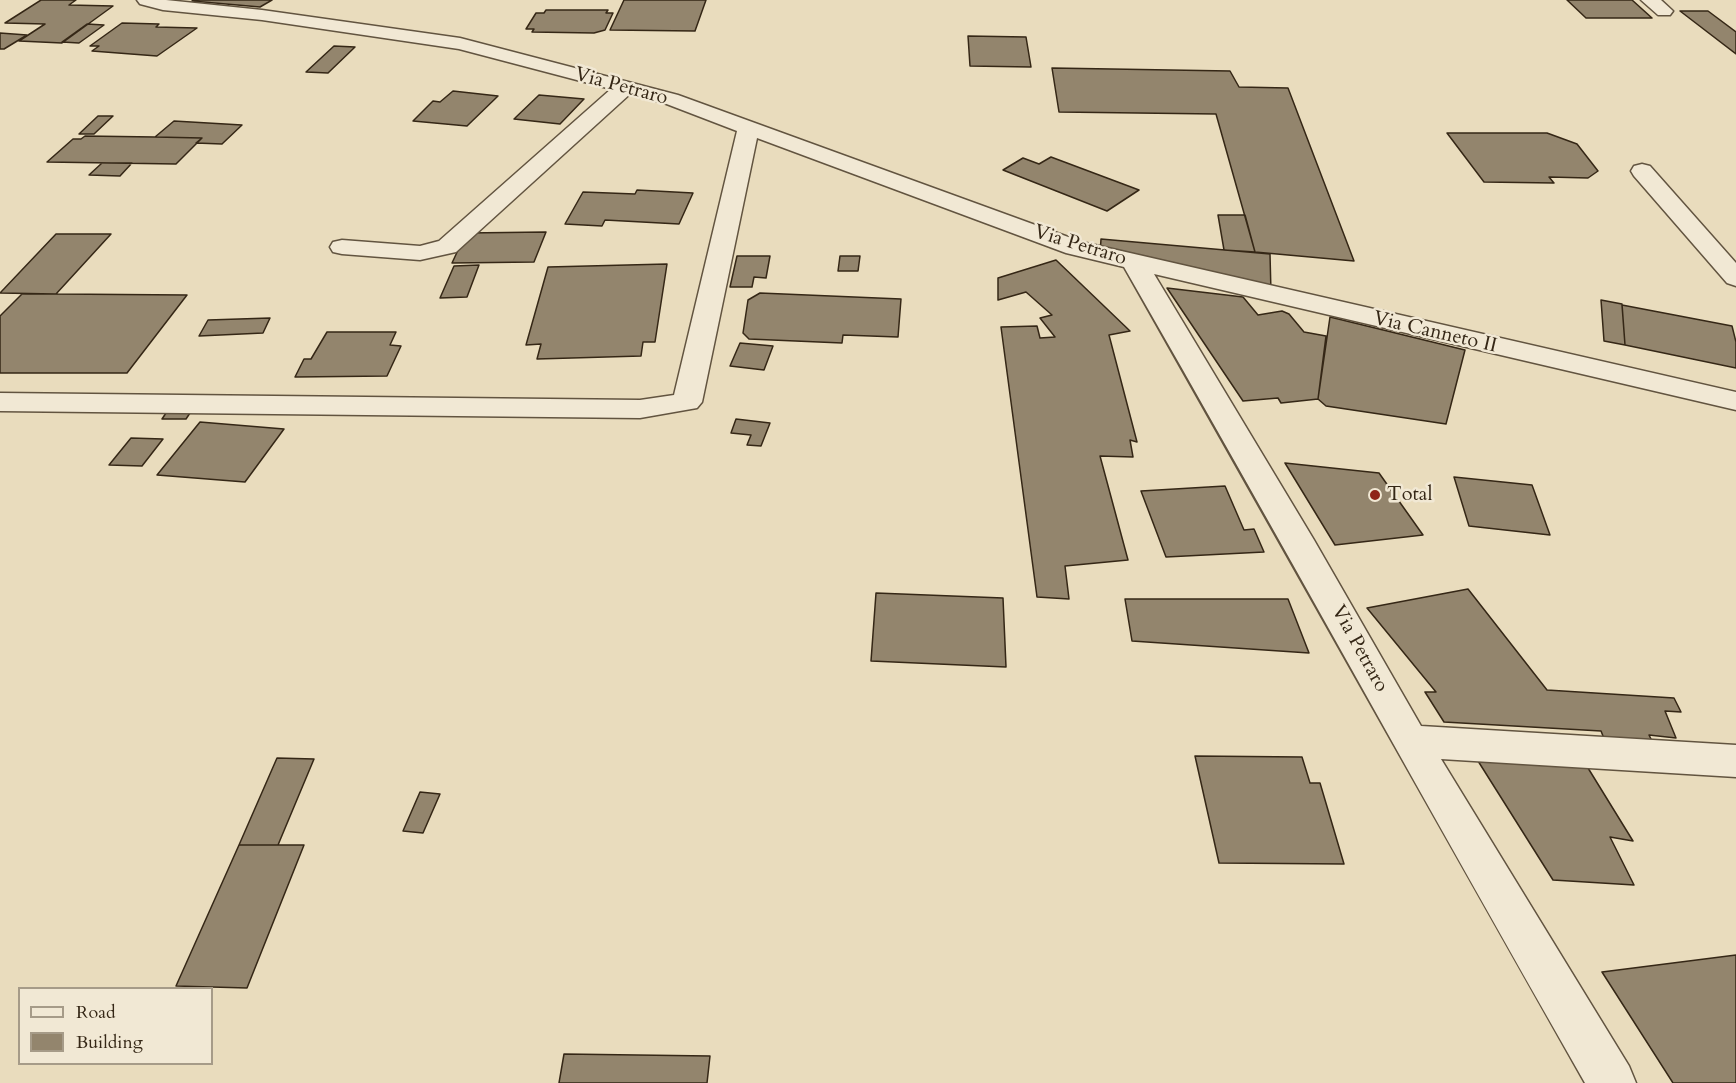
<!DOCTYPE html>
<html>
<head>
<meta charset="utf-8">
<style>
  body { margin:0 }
  #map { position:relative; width:1736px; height:1083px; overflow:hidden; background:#e9dcbd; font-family:Cardo,serif }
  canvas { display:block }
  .legend { position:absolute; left:18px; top:987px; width:195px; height:78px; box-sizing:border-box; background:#f1e8d4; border:2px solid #a69b88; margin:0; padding:8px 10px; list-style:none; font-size:18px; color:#352716 }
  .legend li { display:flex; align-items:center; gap:12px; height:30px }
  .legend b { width:30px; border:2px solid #a69b88 }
</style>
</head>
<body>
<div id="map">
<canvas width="1736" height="1083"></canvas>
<ul class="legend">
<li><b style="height:8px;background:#f1e8d4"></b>Road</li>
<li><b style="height:16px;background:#93856d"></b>Building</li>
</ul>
</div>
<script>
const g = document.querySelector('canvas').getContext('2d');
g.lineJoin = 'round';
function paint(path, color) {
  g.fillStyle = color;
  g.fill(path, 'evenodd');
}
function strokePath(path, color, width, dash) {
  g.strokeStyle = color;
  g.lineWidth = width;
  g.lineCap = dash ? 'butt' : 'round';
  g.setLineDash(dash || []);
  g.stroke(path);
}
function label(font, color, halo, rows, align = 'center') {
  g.font = font + ' Cardo,serif';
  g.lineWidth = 5;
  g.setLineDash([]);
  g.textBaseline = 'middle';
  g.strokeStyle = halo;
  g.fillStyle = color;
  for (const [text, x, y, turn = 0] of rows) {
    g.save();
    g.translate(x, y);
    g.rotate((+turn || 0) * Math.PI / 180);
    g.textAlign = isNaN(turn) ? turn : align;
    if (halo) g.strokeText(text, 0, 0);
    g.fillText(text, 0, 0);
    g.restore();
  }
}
const building = new Path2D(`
  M41,0H76L69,5L113,6L62,43L19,41L45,24L5,23Z
  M194,0H272L260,7L192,1Z
  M624,0H706L695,31L610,30Z
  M1567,0H1632L1652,18H1586Z
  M546,10H608L606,13H613L605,30L594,33L532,32L534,29H526L536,13H544Z
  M1680,11H1708L1736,32V54Z
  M122,23L159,24L156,27L197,28L157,56L92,51L99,46H90Z
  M87,24L104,25L79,43L62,42Z
  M0,33L27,35L4,49H0Z
  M968,36L1026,37L1031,67L970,66Z
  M334,46L355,47L328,73L306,72Z
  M1052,68L1230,71L1239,87L1288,88L1354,261L1255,252L1216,114L1059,112Z
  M453,91L498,96L467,126L413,121L433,101L440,102Z
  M539,95L584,99L560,124L514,119Z
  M98,116H113L94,134H79Z
  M174,121L242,125L222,144L196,143L202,138L155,137Z
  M1447,133H1547L1577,144L1598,171L1588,178L1549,177L1554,183L1484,182Z
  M85,136L155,137L202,138L176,164L47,162L73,139H81Z
  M1051,157L1139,190L1107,211L1003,170L1023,158L1039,164Z
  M102,163H132L120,176L89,175Z
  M637,190L693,193L679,224L605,220L602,226L565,224L583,192L635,194Z
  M1218,215H1245L1255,252L1224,250Z
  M546,232L534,262L452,263L466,233Z
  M56,234H111L56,294L0,293Z
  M1101,239L1270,254L1271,293L1100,255Z
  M737,256H770L766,278L754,277L752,287H730Z
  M840,256H860L858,271H838Z
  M1056,260L1130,331L1109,335L1137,442L1130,440L1133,457L1100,456L1128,560L1065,566L1069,599L1037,597L1001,327L1037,326L1040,338L1055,337L1040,318L1052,315L1026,292L998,300V278Z
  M667,264L655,342H643L641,356L537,359L541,344L526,345L548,267Z
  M479,265L467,297L440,298L454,266Z
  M1167,288L1243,297L1258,315L1282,311L1289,314L1304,332L1326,336L1318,399L1281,403L1278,398L1243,401Z
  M760,293L901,299L898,337L843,335L842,343L749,339L743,333L748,300Z
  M22,294H56L187,295L127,373H0V316Z
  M1601,300L1622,304L1625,345L1604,341Z
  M1622,305L1732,326L1736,342V368L1625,345Z
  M1330,317L1465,350L1446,424L1326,406L1318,399Z
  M270,318L263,333L199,336L208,320Z
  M327,332H396L390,345L401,346L387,376L295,377L304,359H311Z
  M740,343L773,346L764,370L730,366Z
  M170,407H194L186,419H162Z
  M736,419L770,423L761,446L747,445L751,435L731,433Z
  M200,422L284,429L245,482L157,475Z
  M131,438L163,439L142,466L109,465Z
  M1285,463L1379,473L1423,535L1335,545Z
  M1454,477L1532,485L1550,535L1469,526Z
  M1225,486L1244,530L1254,529L1264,552L1166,557L1141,491Z
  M1468,589L1547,690L1674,698L1681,712L1665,711L1676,738L1649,735L1653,743L1605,741L1601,731L1444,722L1425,692H1436L1367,608Z
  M876,593L1003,598L1006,667L871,661Z
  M1125,599H1288L1309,653L1132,641Z
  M1473,753L1580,755L1633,841L1610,837L1634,885L1553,880Z
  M1195,756L1302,757L1310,783H1320L1344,864L1219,863Z
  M277,758L314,759L278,845H239Z
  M420,792L440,794L423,833L403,831Z
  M239,845H304L247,988L176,986Z
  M1736,955V1083H1673L1602,972Z
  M564,1054L710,1056L707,1083H559Z`);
paint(building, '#93856d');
strokePath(building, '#352716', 1.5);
const minor = new Path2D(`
  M137,0H166L262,10L460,38L678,95L1082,242L1736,392V410L1154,274L1314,540L1421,726L1736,745V777L1441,759L1629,1066L1636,1083H1585C1430,812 1280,538 1124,267L1066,253L757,138L702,402L697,408L640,418L0,411V393L640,400L674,395L737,131L664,103L630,94L456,252L420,260L342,254L333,252L330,247L333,242L342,240L420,246L439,241L611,89L459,49L262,20L163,10L140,4Z
  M1641,0H1661L1673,11L1670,15H1658Z
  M1642,164L1650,166L1736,263V286L1727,283L1634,176L1631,171L1634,166Z`);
strokePath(minor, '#625440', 3);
paint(minor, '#f1e8d4');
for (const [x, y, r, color] of [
  [1375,495,6,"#8f2418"]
]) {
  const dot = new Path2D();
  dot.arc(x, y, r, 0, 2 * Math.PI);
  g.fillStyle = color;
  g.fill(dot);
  strokePath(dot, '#f1e8d4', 2);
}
label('20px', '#352716', '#f1e8d4', [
  ["Via Petraro",621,87,15],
  ["Via Petraro",1080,246,17],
  ["Via Canneto II",1435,333,13],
  ["Via Petraro",1359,649,61]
]);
label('20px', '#352716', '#f1e8d4', [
  ["Total",1387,495]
], 'left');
</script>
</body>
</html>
